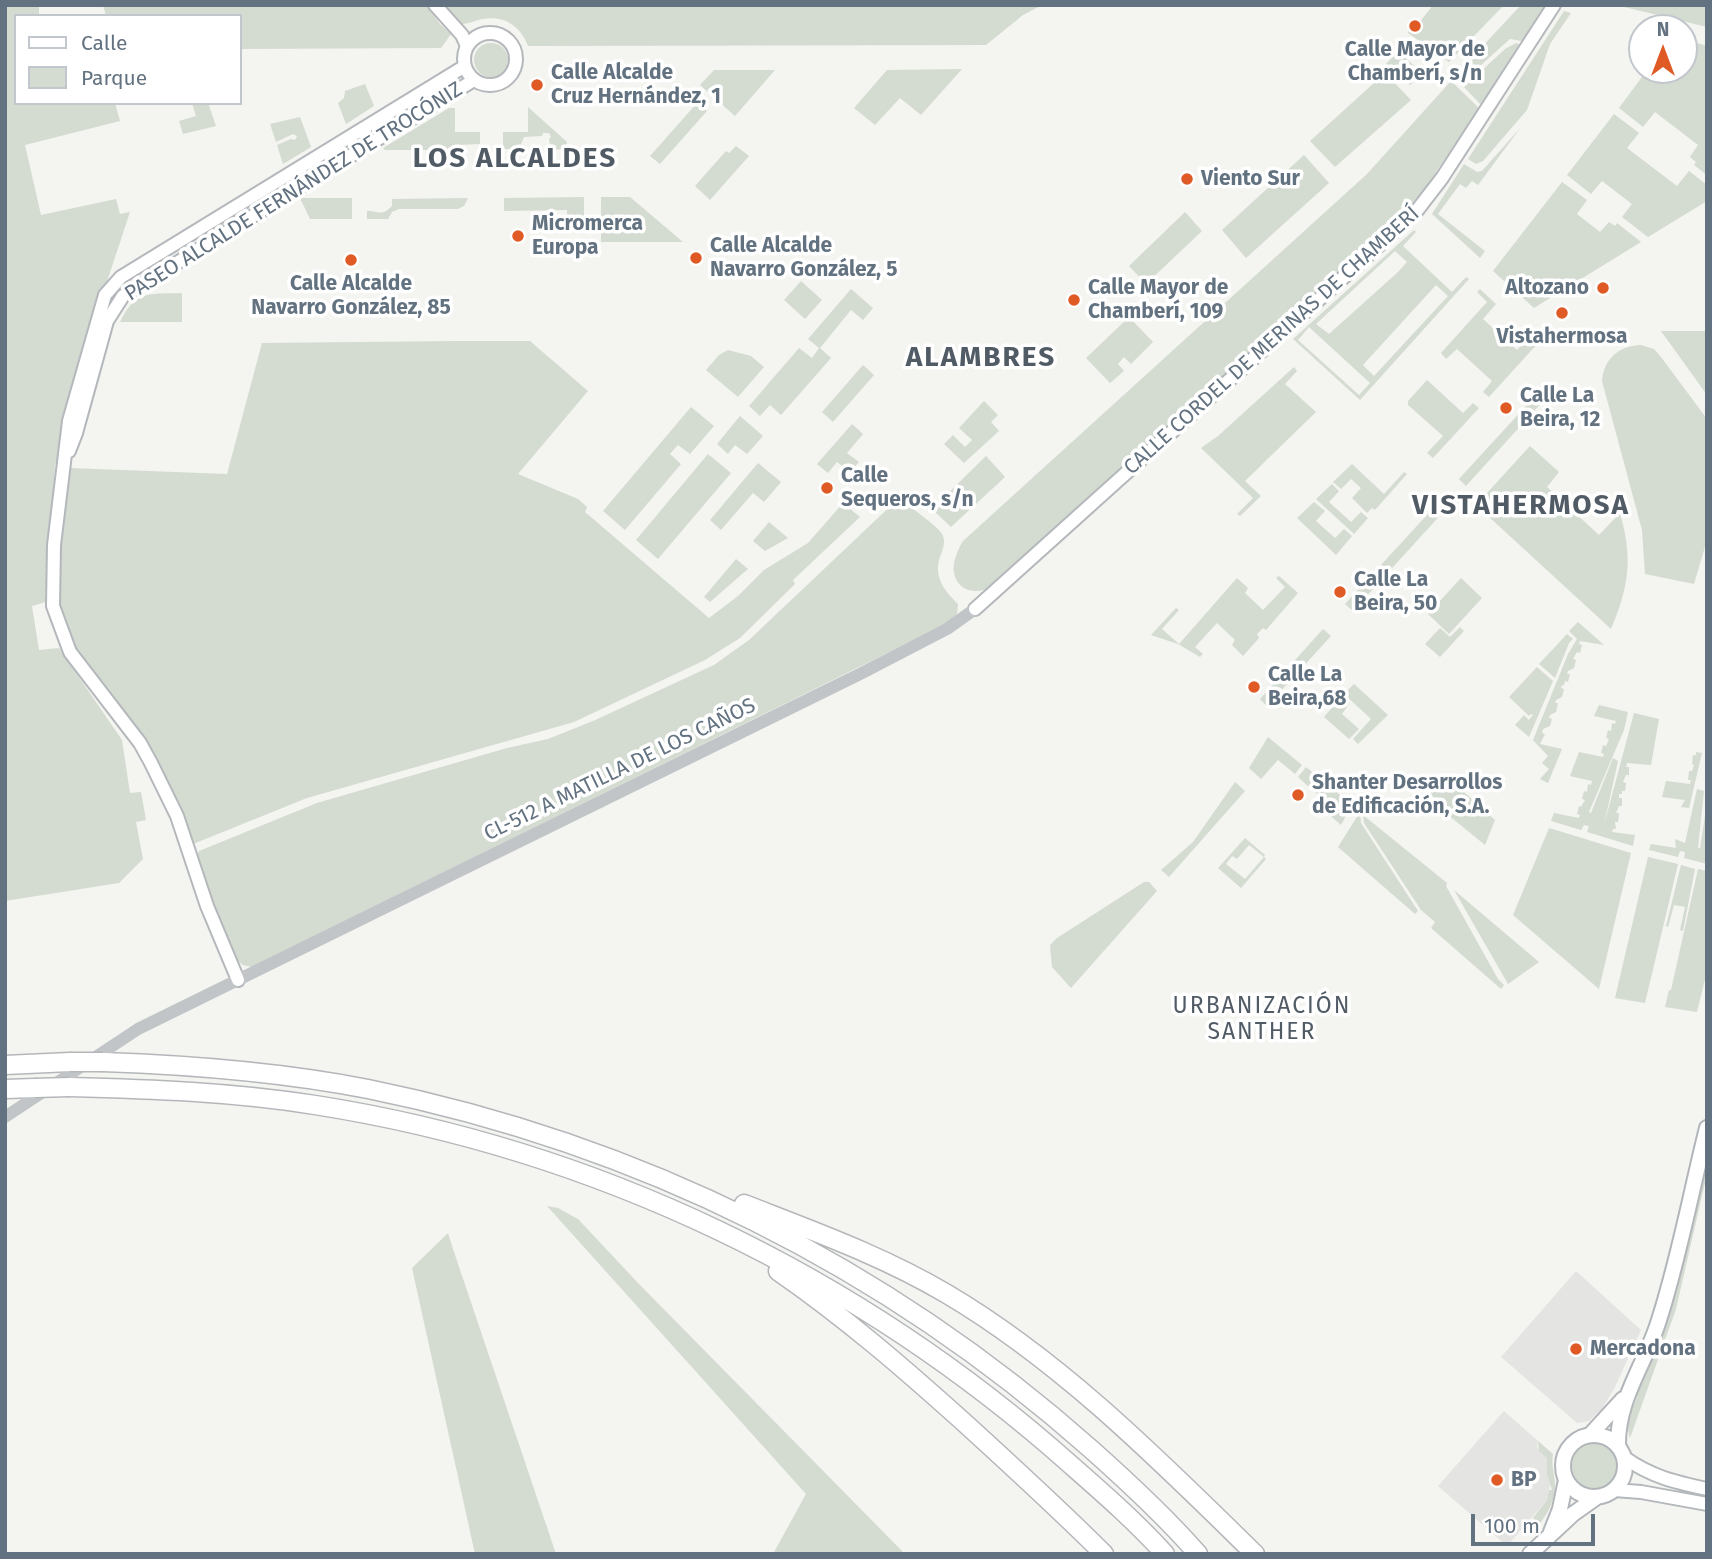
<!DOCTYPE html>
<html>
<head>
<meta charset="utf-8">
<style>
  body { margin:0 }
  #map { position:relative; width:1712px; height:1559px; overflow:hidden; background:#f4f4f0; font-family:"Fira Sans",sans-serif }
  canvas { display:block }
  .frame { position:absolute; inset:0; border:7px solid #637280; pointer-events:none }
  .legend { position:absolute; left:14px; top:14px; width:228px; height:91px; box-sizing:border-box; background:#fff; border:2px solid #c1c7cc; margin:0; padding:9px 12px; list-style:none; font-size:21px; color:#637280 }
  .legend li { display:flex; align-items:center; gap:14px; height:35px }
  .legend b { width:35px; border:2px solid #c1c7cc }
  .north { position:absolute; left:1628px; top:14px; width:70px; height:70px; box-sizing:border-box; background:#fff; border:2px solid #c1c7cc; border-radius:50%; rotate:0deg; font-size:19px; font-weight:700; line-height:28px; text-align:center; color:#637280 }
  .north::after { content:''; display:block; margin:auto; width:24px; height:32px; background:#df5a25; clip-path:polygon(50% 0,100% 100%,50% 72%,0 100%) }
  .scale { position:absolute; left:1471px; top:1514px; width:124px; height:32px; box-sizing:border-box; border:4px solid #637280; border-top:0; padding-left:9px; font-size:21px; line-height:24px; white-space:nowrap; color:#637280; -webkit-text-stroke:5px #fff; paint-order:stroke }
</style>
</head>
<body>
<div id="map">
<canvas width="1712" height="1559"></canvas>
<div class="frame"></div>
<ul class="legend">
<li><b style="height:9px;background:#fff"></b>Calle</li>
<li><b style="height:19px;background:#d4dbd1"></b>Parque</li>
</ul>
<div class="north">N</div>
<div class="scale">100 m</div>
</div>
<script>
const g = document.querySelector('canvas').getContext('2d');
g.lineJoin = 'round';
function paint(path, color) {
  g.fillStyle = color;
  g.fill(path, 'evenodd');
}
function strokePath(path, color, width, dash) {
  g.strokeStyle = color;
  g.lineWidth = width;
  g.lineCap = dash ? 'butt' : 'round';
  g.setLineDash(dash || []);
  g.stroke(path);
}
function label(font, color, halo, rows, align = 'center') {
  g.font = font + ' "Fira Sans",sans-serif';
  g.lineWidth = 7;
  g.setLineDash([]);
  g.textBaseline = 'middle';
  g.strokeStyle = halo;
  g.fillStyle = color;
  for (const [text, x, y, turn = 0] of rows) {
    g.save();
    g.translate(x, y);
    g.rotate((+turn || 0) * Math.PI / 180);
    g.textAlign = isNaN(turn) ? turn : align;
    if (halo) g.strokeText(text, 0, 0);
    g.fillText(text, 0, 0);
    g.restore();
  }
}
paint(new Path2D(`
  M1576,1271L1641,1330L1615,1387L1602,1409L1589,1421L1577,1423L1501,1357Z
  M1504,1411L1538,1441L1537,1447L1547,1458L1550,1485L1547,1500L1507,1546L1438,1486Z`), '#e4e5e3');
paint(new Path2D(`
  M103,5H426L440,24L451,34L441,48L240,49V16H106Z
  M445,5H1042L1023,15L986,45L528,46C521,27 505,15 483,19C476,20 468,24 462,24Z
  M1433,5H1504L1449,62L1408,33L1409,30L1412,32Z
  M1521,5L1544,7L1522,41L1510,39L1460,84L1453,78Z
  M1620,5H1707V27L1620,6Z
  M5,7H39V16H16V103H115L120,121L25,145L41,215L116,199L120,214L130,212L83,354L55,466L46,602L32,606L39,650L59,648L122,740L130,793L141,792L146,820L136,822L143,859L119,883L5,901Z
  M1564,11L1571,13L1550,44L1527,110L1483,161L1476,164L1468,159Z
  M1684,39L1707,46V175L1694,165L1696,162L1690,157L1698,145L1655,112L1643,127L1619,108L1647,70H1684Z
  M474 60a17 17 0 1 1 34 0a17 17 0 1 1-34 0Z
  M1516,43L1520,45L1481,105L1464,87L1505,49Z
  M1398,51L1422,73L1410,85L1386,64Z
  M962,69L921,115L900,98L875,125L854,108L887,70Z
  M714,70H775L735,116L700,85Z
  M1385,73L1411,100L1335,167L1310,141Z
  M449,79L454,88L335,161L330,152Z
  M1451,81L1479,108L1426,187L1401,216L994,586C979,595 958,593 954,573C952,563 958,549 963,541L1367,174Z
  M365,84L374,106L346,124L338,103L344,98L345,91Z
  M192,103H208L216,126L183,134L179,121L196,116Z
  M697,103L707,111L660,164L650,156Z
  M528,107L567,142L566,149L551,150L549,139L551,137L549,133H543L542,136L524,137L521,144L523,149H503V132H528Z
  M449,108H455V132H480V144L457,145L456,150H385L383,148Z
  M1614,114L1639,133L1627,148L1677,186L1689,171L1707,185V201L1648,237L1622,217L1632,204L1602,181L1591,194L1567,175Z
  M300,117L311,147L283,164L277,145L291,139L295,140L297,136L293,134L276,142L270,124Z
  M1521,127L1478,185L1472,181L1466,188L1460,184L1438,214L1485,251L1480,258L1432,214L1464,164L1477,172L1482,171Z
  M736,146L749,156L710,200L695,186L726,151L729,153Z
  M1304,155L1329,183L1246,258L1222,230Z
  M321,157L327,167L217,233L206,227Z
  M1562,182L1587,200L1577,214L1600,232L1609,222L1615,226L1617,223L1641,242L1534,308L1493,271Z
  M584,197V218H567V210L504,211V198Z
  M601,197H630L683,242H601Z
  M300,198H352V219H310Z
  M468,198L464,206L458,209H399L392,212L388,219H367V211C380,211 381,217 392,206V199Z
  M1185,212L1202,231L1146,284L1129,266Z
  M1414,230L1416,232L1403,246L1452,292L1466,277L1469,279L1360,400L1293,339ZM1395,251L1407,262L1398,272L1329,334L1316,324ZM1436,285L1448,296L1374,376L1363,365ZM1309,327L1370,383L1359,395L1298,340Z
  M801,281L822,300L805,319L784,300Z
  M851,289L873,308L863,320L851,310L820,348L831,358L781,415L770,405L760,416L749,406L799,348L812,358L819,348L808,339Z
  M1480,289L1496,304L1483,319L1517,350L1530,335L1539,342L1489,397L1483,392L1492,381L1457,349L1446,359L1441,353L1487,302L1477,292Z
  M182,293V322H120C135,290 150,294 182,293Z
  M1129,317L1153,342L1131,364L1124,357L1118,364L1124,371L1110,383L1086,358Z
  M1661,331H1707V395Z
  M456,341H530L588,391L518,474L578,499L587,507L585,512L709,618L738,596L764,570L808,543L843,503L860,517L793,580L795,584L740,638L705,660L574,722L307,798L193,844C179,809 167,773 146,742C116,697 69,659 59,603C53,571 64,510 68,476L70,468L227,474L262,343Z
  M1641,345L1654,349L1661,357L1707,419V540L1694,584L1645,574L1642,530L1602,381C1604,358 1619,346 1641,345Z
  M728,350L751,356L764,367L738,397L706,370L719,355Z
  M863,365L874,375L833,422L822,412Z
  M1294,367L1297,371L1285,384L1316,412L1245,481L1261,496L1240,516L1237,514L1253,498L1201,448L1218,436Z
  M1427,380L1463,413L1473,403L1479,408L1433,458L1427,453L1443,436L1408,405V401Z
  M1547,383L1554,389L1466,486L1459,479Z
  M984,401L998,415L991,422L999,431L964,463L944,444L953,435L965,447L972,440L959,428Z
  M691,407L714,426L690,454L678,445L670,454L681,464L625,530L603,511Z
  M740,416L763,436L747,454L735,445L728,454L717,444Z
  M852,424L863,434L847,453L859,462L850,472L837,462L828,473L817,464Z
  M1530,446L1559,472L1547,487L1599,535L1620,513C1633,559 1629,586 1611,629L1476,505Z
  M708,454L731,473L658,559L636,540Z
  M986,456L1005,477L951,527L932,509Z
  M758,463L781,482L764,502L753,493L721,530L710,520Z
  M1352,464L1384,494L1404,472L1407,474L1375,510L1372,508L1367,513L1352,498L1361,488L1351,479L1341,489L1333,482Z
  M1332,484L1339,491L1329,502L1351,522L1361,512L1368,518L1354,534L1316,499Z
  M899,498C908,506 937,525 942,534C948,544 939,555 938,566C937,582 947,593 958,604L957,614L950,622L252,967L243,965L234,958L197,857L199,851L317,803L507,748L548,739L593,721L714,665L749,640Z
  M1314,502L1325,511L1316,521L1335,538L1344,529L1352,536L1336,555L1297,518Z
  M1438,503L1445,510L1353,611L1345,604Z
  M769,522L788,538L765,551L753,541Z
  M736,559L748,569L710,602L704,597Z
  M1279,576L1298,593L1266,630L1263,628L1257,634L1259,638L1243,656L1232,645L1235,640L1217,623L1195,647L1203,654L1200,657L1178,644L1151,635L1176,608L1179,610L1162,629L1179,644L1237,578L1248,588L1245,593L1263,610L1285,587L1276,578Z
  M1461,578L1482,598L1449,634L1428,614Z
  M1578,622L1604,645L1580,641L1579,644L1582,645L1580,653L1577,652L1573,659L1576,660L1574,668L1568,671L1567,674H1570L1568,682L1565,681L1564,685H1562L1561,688L1564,689L1562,697L1556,700L1555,703H1558L1556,712L1550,715L1549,718L1552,719L1550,726L1543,729L1542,733L1545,734L1540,744L1562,749L1548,783L1540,779L1549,769L1542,763L1548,756L1533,740L1568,654L1577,639L1569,631Z
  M1460,627L1464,631L1440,657L1425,644L1440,628L1450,637Z
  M1323,629L1331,636L1267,706L1260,699Z
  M1567,634L1573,639L1569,643L1555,678L1539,664Z
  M1537,667L1553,681L1529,737L1515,725L1524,715L1529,720L1533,715L1531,714L1529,716L1509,697Z
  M1354,684L1388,715L1358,744L1353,739L1371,719L1344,694Z
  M1342,696L1350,703L1342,714L1359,729L1349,739L1324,717Z
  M1599,705L1628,712L1624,730L1589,812L1591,813L1613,758L1618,761L1604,825L1634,713L1659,719L1651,765L1627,763L1626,767H1629V775H1626L1623,782L1626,783L1625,791H1622V794H1619V798H1622V806H1619L1616,813H1619L1618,822H1615L1616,829H1613L1612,832L1635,835L1633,846L1587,832L1589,826L1584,825L1581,830L1551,821L1554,813L1579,818L1580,815L1577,814L1579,806L1581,807L1585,800L1582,799L1584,791L1587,792L1588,784L1591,785L1592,781L1570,776L1579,752L1603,757L1604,754L1601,753L1603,745L1606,746L1609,739L1606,738L1608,730L1611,731L1612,723L1615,724L1616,721L1594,716Z
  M1268,737L1302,765L1295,774L1278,760L1261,779L1249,768Z
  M1696,752L1702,753L1689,808L1681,807L1685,800L1662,797L1666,781L1690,784L1691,780H1688L1689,771H1692L1694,765L1692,764L1693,755H1696Z
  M1306,767L1352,805L1341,825L1326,812L1330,806L1298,777Z
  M1446,776L1495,820L1485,845L1426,797Z
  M1235,782L1245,791L1169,877L1161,870L1193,842Z
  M1697,789L1704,791L1698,848H1700L1707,803V864L1684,858L1685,852L1680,851L1678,857L1649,850L1651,844L1676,848L1675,839L1685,843Z
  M1360,812L1361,823L1418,911L1415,914L1338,847Z
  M1363,815L1447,883L1446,886L1498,979L1504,985L1501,989L1431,928L1435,922L1421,910L1364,823Z
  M1549,828L1631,853L1599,989L1513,915Z
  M1245,838L1265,855L1264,857L1249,845L1237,859L1232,856L1226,864L1245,879L1264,857L1266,859L1241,888L1218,868Z
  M1648,857L1678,864L1645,1003L1615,998Z
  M1681,865L1695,869L1683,931L1680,930L1685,907L1674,905L1668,927L1666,926Z
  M1698,869L1707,871V971L1697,1012L1665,1007L1669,990H1671Z
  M1144,882H1149L1157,891L1071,988L1052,967L1050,945L1057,938Z
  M1454,890L1539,962L1508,984Z
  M1707,1150V1174L1676,1309L1630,1438C1625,1422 1631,1412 1637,1397L1635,1396L1645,1370Z
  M547,1206L558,1208L578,1219L638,1283L905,1554H773L806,1494Z
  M448,1233L453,1249L556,1554H475L412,1268Z
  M1538,1441L1553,1454C1551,1465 1554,1472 1555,1483C1556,1498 1548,1515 1538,1525L1533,1518L1547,1500L1549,1490H1552L1547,1474V1458L1539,1451Z
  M1572 1466a23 23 0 1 1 46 0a23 23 0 1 1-46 0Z`), '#d4dbd1');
const secondary = new Path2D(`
  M435,5L462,35L467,46
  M464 59a26 26 0 1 1 52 0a26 26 0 1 1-52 0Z
  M69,451L76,433L107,321L123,296L474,80
  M975,609L1415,213L1442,178L1554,5
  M238,980L207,906L177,816L151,763L140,743L70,652L53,606L54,545L69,421L105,295L121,277L465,66
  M1625,1458C1652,1477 1675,1482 1707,1489
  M1614,1490L1641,1492L1707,1504`);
const primary = new Path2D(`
  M1563 1466a31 31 0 1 1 62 0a31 31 0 1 1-62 0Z
  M1590,1435L1623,1399
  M1618,1446C1617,1399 1646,1363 1659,1320C1679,1258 1691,1192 1707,1128
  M1551,1532L1560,1509L1566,1480
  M1530,1554L1573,1514L1597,1497`);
const motorway = new Path2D(`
  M103,1062C192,1065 281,1072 368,1089C639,1144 885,1266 1092,1450C1129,1483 1165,1516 1198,1554
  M5,1065L70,1062
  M69,1087C151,1089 233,1092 315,1105C596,1149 859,1276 1071,1465C1104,1494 1136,1522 1165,1554
  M5,1089L35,1088
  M744,1204C813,1231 883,1256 947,1294C1062,1362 1160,1461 1255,1554
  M778,1271C846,1318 907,1371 968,1426C1014,1468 1060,1510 1104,1554`);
strokePath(secondary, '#b4b8bc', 16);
strokePath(primary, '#b2b6ba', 18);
strokePath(motorway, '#b4b7ba', 21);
strokePath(new Path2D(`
  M5,1117L138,1029L860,674L947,629L975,609`), '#c1c5c8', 12);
strokePath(secondary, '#fff', 12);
strokePath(primary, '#fff', 14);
strokePath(motorway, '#fff', 18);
const motorwayBridge = new Path2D(`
  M70,1062H103
  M35,1088L69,1087`);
strokePath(motorwayBridge, '#b4b7ba', 21, []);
strokePath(motorwayBridge, '#fff', 18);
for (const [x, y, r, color] of [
  [1415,26,7,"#df5a25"],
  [537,85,7,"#df5a25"],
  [1187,179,7,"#df5a25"],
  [518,236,7,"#df5a25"],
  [696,258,7,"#df5a25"],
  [351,260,7,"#df5a25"],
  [1603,288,7,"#df5a25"],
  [1074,300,7,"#df5a25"],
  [1562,313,7,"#df5a25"],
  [1506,408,7,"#df5a25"],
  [827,488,7,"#df5a25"],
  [1340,592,7,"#df5a25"],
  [1254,687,7,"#df5a25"],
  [1298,795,7,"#df5a25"],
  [1576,1349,7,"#df5a25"],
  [1497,1480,7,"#df5a25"]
]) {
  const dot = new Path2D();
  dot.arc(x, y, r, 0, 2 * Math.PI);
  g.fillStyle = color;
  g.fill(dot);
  strokePath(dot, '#fff', 2.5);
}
label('bold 21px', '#637280', '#fff', [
  ["Calle Mayor de",1415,50,"center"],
  ["Chamberí, s/n",1415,74,"center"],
  ["Calle Alcalde",551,73],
  ["Cruz Hernández, 1",551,97],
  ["Viento Sur",1201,179],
  ["Micromerca",532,224],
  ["Europa",532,248],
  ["Calle Alcalde",710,246],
  ["Navarro González, 5",710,270],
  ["Calle Alcalde",351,284,"center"],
  ["Navarro González, 85",351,308,"center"],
  ["Calle Mayor de",1088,288],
  ["Chamberí, 109",1088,312],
  ["Altozano",1589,288,"right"],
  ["Vistahermosa",1562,337,"center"],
  ["Calle La",1520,396],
  ["Beira, 12",1520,420],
  ["Calle",841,476],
  ["Sequeros, s/n",841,500],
  ["Calle La",1354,580],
  ["Beira, 50",1354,604],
  ["Calle La",1268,675],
  ["Beira,68",1268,699],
  ["Shanter Desarrollos",1312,783],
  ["de Edificación, S.A.",1312,807],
  ["Mercadona",1590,1349],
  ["BP",1511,1480]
], 'left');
label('21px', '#637280', '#fff', [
  ["PASEO ALCALDE FERNÁNDEZ DE TROCÓNIZ",294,192,-32],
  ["CALLE CORDEL DE MERINAS DE CHAMBERÍ",1272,341,-42],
  ["CL-512 A MATILLA DE LOS CAÑOS",620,770,-26]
]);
g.letterSpacing = '2px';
label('23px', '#515b66', '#fff', [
  ["URBANIZACIÓN",1262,1007],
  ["SANTHER",1262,1033]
]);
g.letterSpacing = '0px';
g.letterSpacing = '2px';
label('bold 28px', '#515b66', '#fff', [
  ["LOS ALCALDES",515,159],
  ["ALAMBRES",981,358],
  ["VISTAHERMOSA",1521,506]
]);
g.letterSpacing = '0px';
</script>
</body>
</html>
